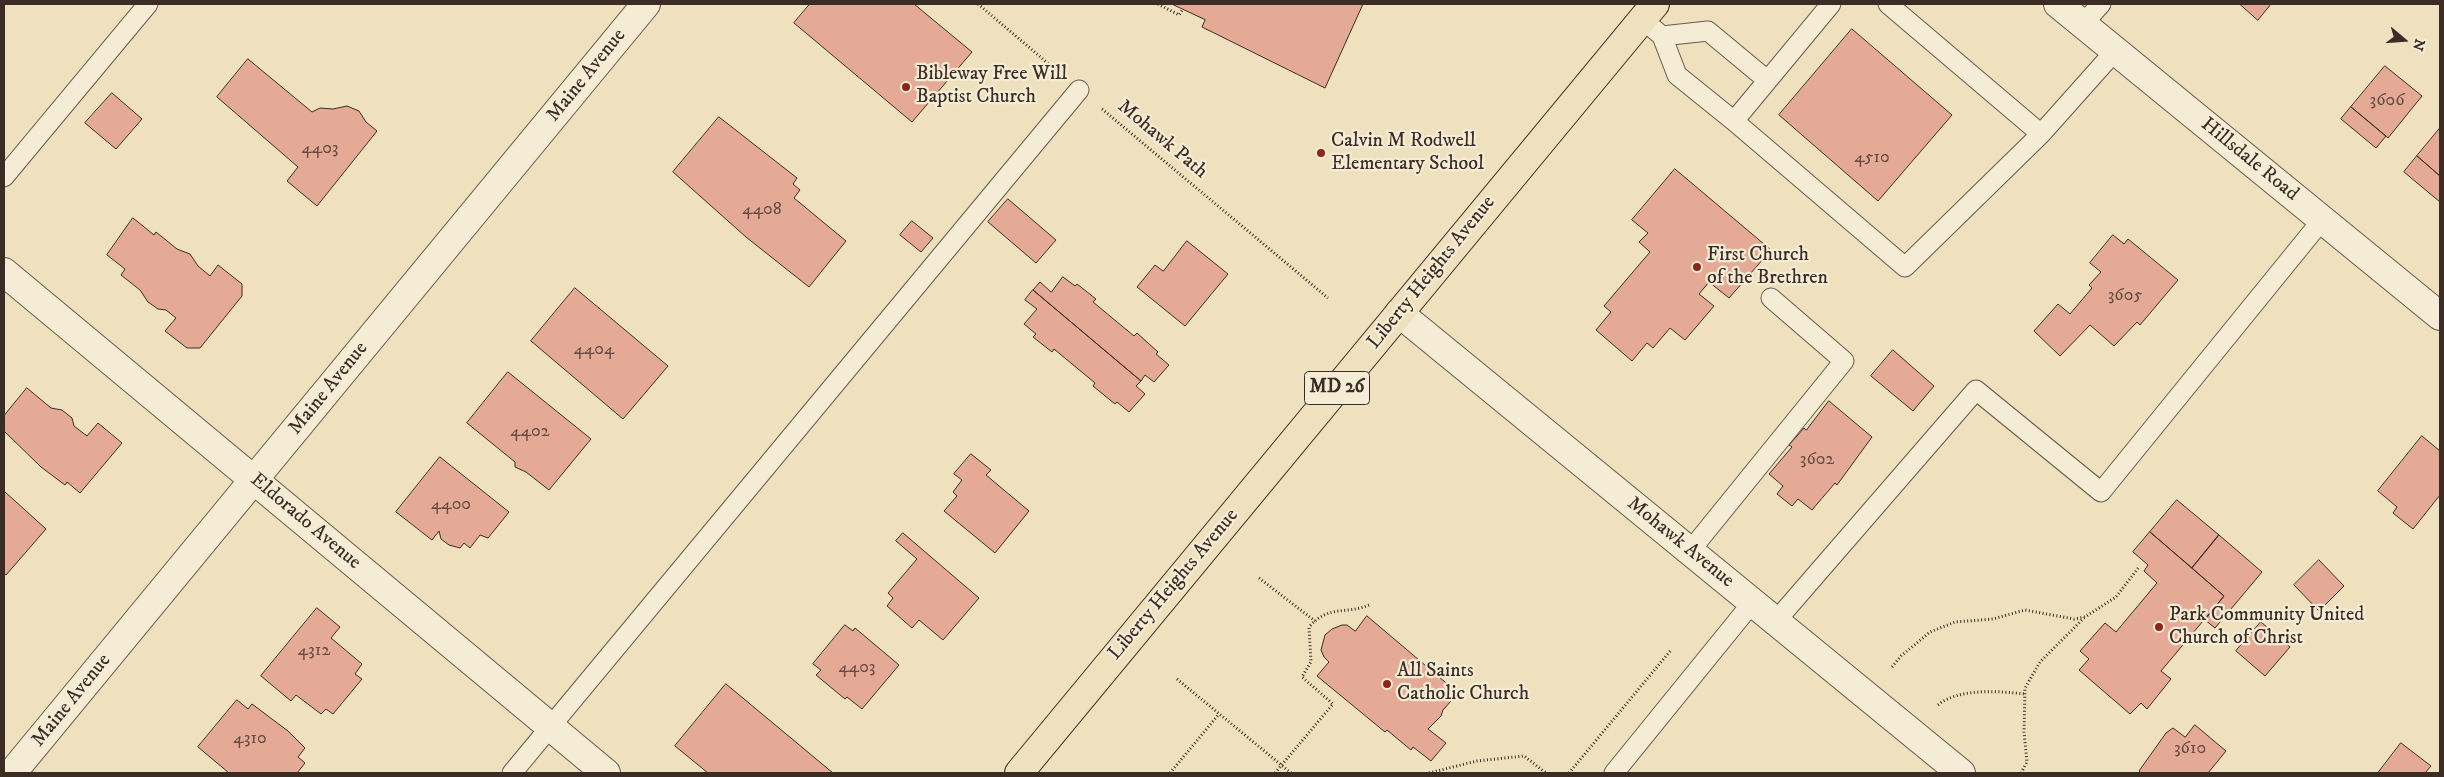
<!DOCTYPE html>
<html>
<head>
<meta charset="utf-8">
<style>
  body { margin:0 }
  #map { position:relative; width:2444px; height:777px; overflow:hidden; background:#efe1be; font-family:"IM FELL DW Pica",serif }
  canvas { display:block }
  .frame { position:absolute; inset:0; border:5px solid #3c2c26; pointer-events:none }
  .north { position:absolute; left:2379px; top:15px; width:50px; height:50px; -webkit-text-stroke:4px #f5ecd5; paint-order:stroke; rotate:108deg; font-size:14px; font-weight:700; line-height:20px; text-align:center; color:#3c2c26 }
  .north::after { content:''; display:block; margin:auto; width:18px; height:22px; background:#3c2c26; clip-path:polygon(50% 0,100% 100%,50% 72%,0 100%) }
</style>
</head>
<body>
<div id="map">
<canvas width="2444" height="777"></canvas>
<div class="frame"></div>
<div class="north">N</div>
</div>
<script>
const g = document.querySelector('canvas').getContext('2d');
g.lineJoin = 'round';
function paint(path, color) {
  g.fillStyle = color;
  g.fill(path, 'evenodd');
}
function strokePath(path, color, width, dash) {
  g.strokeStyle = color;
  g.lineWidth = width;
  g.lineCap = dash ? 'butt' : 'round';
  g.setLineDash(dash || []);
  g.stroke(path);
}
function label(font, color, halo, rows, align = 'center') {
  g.font = font + ' "IM FELL DW Pica",serif';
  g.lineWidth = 4.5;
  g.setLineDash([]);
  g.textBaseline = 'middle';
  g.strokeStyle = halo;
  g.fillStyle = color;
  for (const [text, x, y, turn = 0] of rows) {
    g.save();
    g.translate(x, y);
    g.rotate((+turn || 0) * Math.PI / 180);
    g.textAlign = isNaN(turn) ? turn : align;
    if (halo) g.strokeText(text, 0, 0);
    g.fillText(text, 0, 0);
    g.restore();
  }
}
const building = new Path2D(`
  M810,4H914L972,52L912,122L794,23Z
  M1172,4H1363L1325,88L1202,27L1205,20Z
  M2240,4H2271L2258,20Z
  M1852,29L1952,115L1878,201L1779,115Z
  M248,59L312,112L320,108L333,109L347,106L359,111L366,122L377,131L317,206L287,181L298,167L217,97Z
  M2385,66L2422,96L2388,138L2351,107Z
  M112,93L142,119L116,149L85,123Z
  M2351,107L2386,136L2376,148L2341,119Z
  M719,117L797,178L793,184L800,190L794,198L846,241L809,287L746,237L673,172Z
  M2440,128V176L2417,156Z
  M2417,156L2440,176V202L2404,172Z
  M1675,169L1771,250L1729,298L1709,282L1699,294L1714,306L1685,340L1670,328L1653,348L1647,343L1632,361L1596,330L1611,312L1604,306L1650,252L1639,242L1648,233L1632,220Z
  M1008,199L1056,240L1036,263L988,222Z
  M133,218L154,235L156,232L177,249L190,254L198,266L210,276L218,265L242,284V296L200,348H187L165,331L176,318L166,310L158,309L148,302L140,290L121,275L125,269L107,255Z
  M912,221L933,238L921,252L900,235Z
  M2113,235L2124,244L2128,239L2178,280L2140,325L2137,322L2114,346L2090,325L2060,356L2034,331L2058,304L2070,314L2092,288L2089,285L2101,272L2090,263Z
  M1187,241L1228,274L1185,326L1137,287L1155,265L1163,271Z
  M1063,277L1075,286L1077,284L1096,299L1093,302L1134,336L1137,333L1158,352L1156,354L1169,365L1154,382L1145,375L1141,381L1033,290L1040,282L1051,292Z
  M575,288L668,366L623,419L531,341Z
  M1033,290L1141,381L1136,386L1145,394L1129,412L1117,402L1115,404L1093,386L1095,383L1054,349L1052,352L1033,337L1036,334L1024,324L1037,309L1025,300Z
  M1893,350L1934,386L1913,411L1871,376Z
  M508,372L591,439L549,490L526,472L515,467V462L467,423Z
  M27,388L51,408L62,410L72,418L74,426L87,436L98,423L122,443L80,493L67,482L65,485L41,467L4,431V416Z
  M1829,401L1872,437L1837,485L1835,483L1812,510L1798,499L1792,506L1777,494L1783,486L1769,474L1792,447L1789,445L1804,428L1806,430Z
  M2422,436L2440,451V495L2413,529L2393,513L2397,507L2378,491Z
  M971,454L991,470L986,475L1029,511L995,553L944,511L957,496L953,492L962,480L954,474Z
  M440,457L509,512L488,538L480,535L470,548L464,543L460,548L449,545L441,539L439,531L432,540L396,512Z
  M4,491L46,529L6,575L4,573Z
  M2177,500L2219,535L2192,568L2150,532Z
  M2150,532L2224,596L2161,671L2171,679L2147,709L2141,703L2130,714L2079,670L2089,659L2080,651L2105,623L2116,632L2157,583L2144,571L2148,565L2133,552Z
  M903,533L979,598L943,640L919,620L912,628L887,606L893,598L888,593L917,559L896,541Z
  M2219,535L2262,572L2215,628L2205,620L2224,596L2192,568Z
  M2319,560L2344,586L2319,611L2294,585Z
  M317,608L340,627L331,638L362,664L355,674L362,679L333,714L326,709L321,714L296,695L291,701L261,676Z
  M1367,616L1458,693L1443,710L1441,716L1428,729L1446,743L1431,761L1413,747L1411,750L1387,730L1385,732L1317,676L1329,662L1324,657L1321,650L1325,635L1332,629L1342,625H1347L1355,631Z
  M2261,622L2290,647L2265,676L2236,651Z
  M845,625L853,631L855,628L899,665L862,709L847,697L845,699L816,675L821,670L813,664Z
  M726,684L833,773H708L675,746Z
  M237,700L248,709L252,704L288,731L305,748L298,757L305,763L297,773H229L198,747Z
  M2195,725L2226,751L2208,773H2141L2139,771L2166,733L2173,728L2185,737Z
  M2401,743L2431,766L2425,773H2378Z`);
paint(building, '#e4aa96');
strokePath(building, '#3c2c26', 1);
const service = new Path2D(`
  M1831,4L1734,121L1905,267L2041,134L2115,51
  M1888,4L2041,134
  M1642,19L1662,36L1677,75L1734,121
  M2083,24L2101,4
  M1662,36L1708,31L1767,80
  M4,177L148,4
  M1690,551L1844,361L1771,298
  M1775,622L1976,390L2101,492L2322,220
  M512,773L1079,90
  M1614,773L1752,603`);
const minor = new Path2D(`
  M4,272L606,773
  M1399,313L1961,773
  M12,773L646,4`);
const tertiary = new Path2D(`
  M2058,4L2440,316`);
const primary = new Path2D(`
  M1019,773L1655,4`);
strokePath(service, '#69594c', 21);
strokePath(minor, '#69594c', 30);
strokePath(tertiary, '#69594c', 30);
strokePath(primary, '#3c2c26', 30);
strokePath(new Path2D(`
  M978,4L1057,71
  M1158,4L1179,15L1183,9
  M1102,109L1328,298
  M1259,578L1315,621
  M1892,667L1901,656L1930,632L1955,622L1993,619L2025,610L2074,619L2085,617L2116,597L2139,567
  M1177,679L1291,773
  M1938,705C1958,688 1999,691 2025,694
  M1170,773L1219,714
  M1275,773L1333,704L1302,677L1311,662L1309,627C1329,604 1346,615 1369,605
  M1429,773L1477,761L1524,756L1546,773
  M1569,773L1671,650
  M2021,773L2027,762L2024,732L2025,688L2040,662L2084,618`), '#3c2c26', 3, [1, 2.5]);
strokePath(service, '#f5ecd5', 19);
strokePath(minor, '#f5ecd5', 28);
strokePath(tertiary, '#f5ecd5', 28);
strokePath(primary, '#efe1be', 28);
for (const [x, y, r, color] of [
  [906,87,5,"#8f2418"],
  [1321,153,5,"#8f2418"],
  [1697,267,5,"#8f2418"],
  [2159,627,5,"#8f2418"],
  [1387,684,5,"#8f2418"]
]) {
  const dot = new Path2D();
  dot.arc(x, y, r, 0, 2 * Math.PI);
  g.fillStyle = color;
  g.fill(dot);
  strokePath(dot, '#f5ecd5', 2);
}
label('18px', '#664c42', null, [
  ["3606",2387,101],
  ["4403",320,149],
  ["4510",1872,158],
  ["4408",762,210],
  ["3605",2125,296],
  ["4404",594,350],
  ["4402",530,432],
  ["3602",1817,460],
  ["4400",451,505],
  ["4312",314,651],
  ["4403",857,668],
  ["4310",250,739],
  ["3610",2190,749]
]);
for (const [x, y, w] of [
  [1337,388,65]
]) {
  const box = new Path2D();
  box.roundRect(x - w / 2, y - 16.5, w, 33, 4);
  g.fillStyle = '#f5ecd5';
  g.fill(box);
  strokePath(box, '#3c2c26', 1);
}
label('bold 19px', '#3c2c26', null, [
  ["MD 26",1337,388]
]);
label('20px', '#3c2c26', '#f5ecd5', [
  ["Bibleway Free Will",916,75],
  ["Baptist Church",916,98],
  ["Calvin M Rodwell",1331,142],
  ["Elementary School",1331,165],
  ["First Church",1707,256],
  ["of the Brethren",1707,279],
  ["Park Community United",2169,616],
  ["Church of Christ",2169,639],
  ["All Saints",1397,672],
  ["Catholic Church",1397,695]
], 'left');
label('20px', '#3c2c26', '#f5ecd5', [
  ["Maine Avenue",587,76,-51],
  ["Mohawk Path",1162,140,40],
  ["Hillsdale Road",2249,160,39],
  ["Liberty Heights Avenue",1432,273,-51],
  ["Maine Avenue",329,389,-51],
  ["Eldorado Avenue",305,522,40],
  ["Mohawk Avenue",1680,543,39],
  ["Liberty Heights Avenue",1174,585,-50],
  ["Maine Avenue",72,701,-51]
]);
</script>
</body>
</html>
